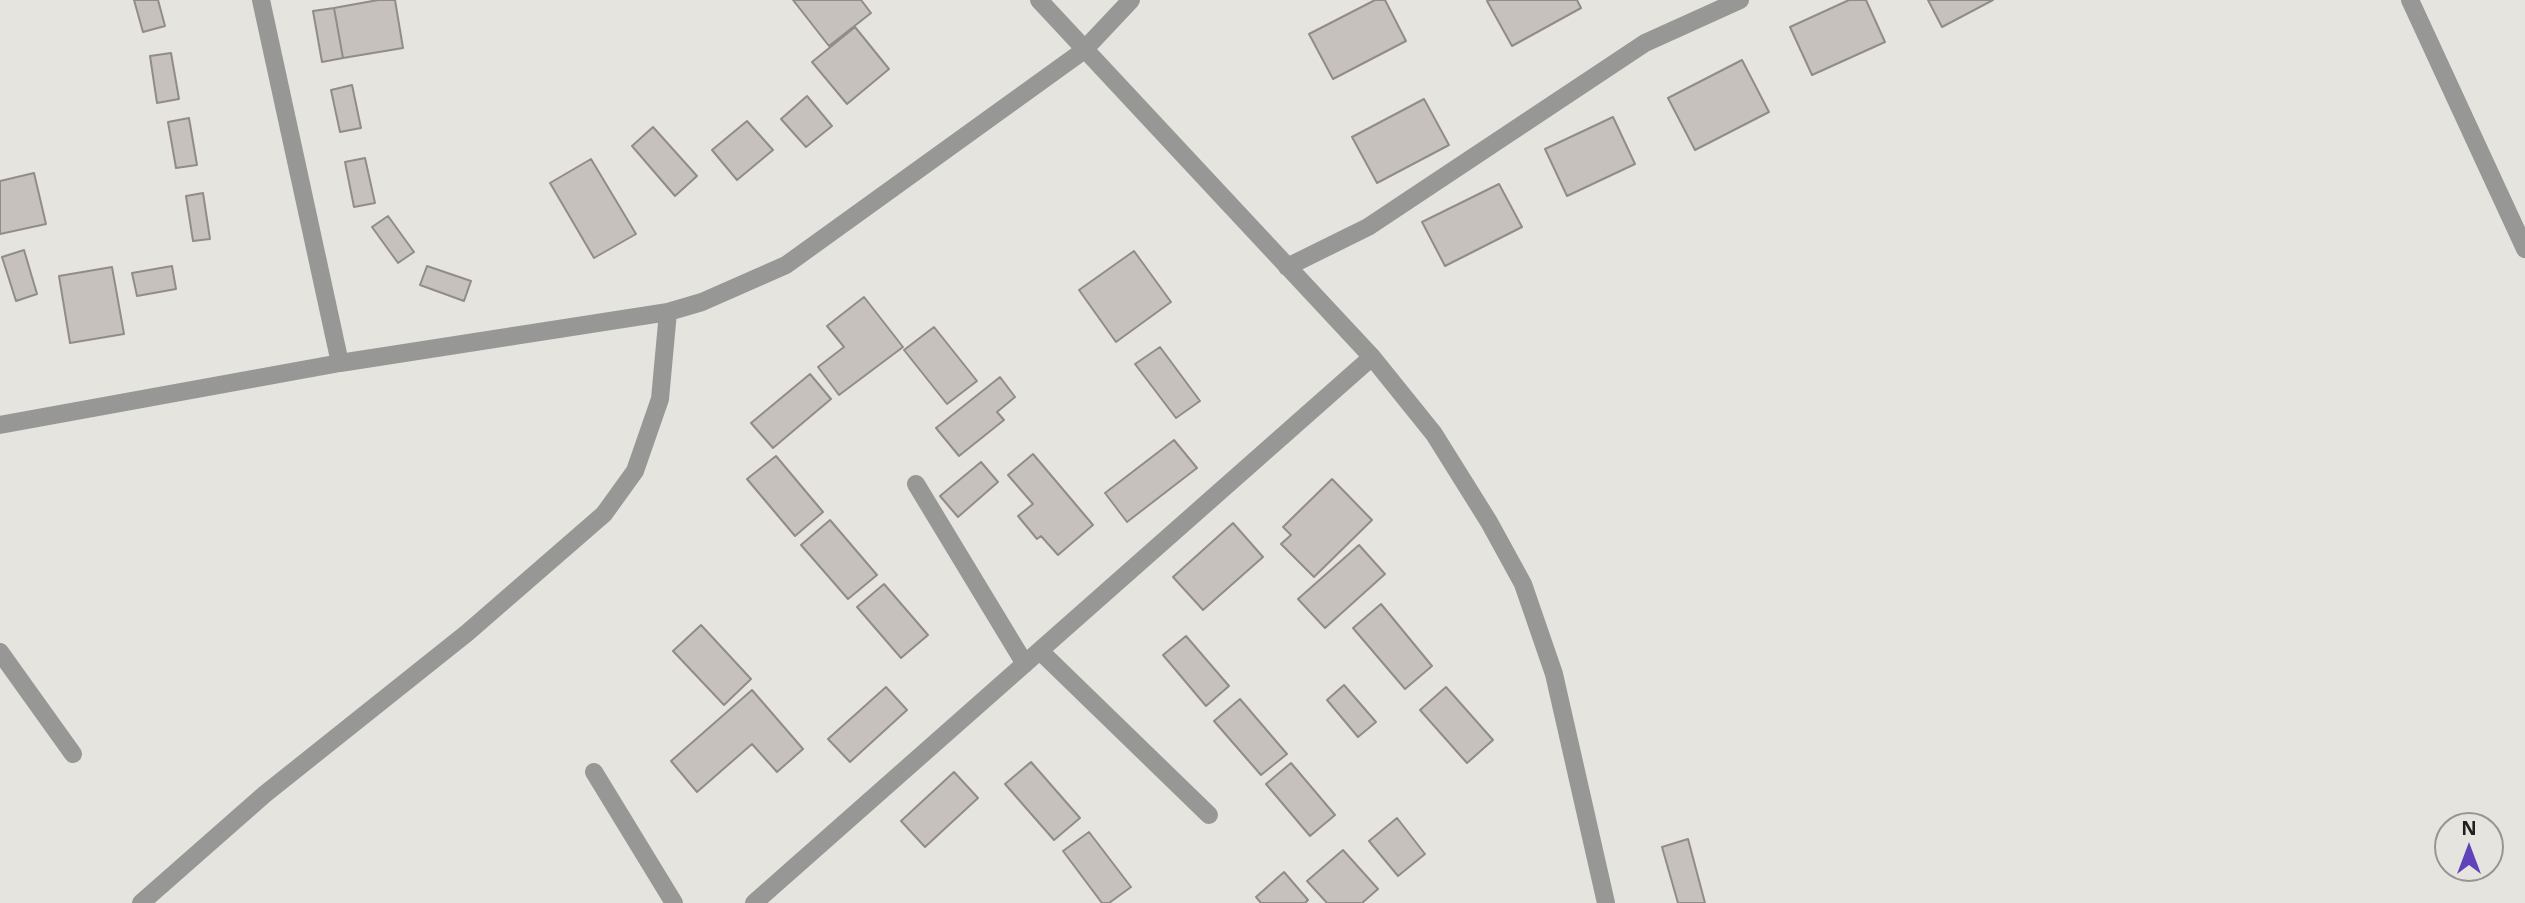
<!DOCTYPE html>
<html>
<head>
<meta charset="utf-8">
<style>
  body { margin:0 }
  #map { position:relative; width:2525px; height:903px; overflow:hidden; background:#e5e4de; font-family:"Open Sans",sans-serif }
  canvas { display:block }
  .north { position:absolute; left:2434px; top:812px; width:70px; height:70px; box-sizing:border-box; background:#e5e4de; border:2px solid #969591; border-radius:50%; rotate:0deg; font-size:19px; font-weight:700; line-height:28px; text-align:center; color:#201f1d }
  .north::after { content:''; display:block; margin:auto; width:24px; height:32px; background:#6042ba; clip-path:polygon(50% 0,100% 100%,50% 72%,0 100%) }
</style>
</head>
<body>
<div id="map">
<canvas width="2525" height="903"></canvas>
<div class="north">N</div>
</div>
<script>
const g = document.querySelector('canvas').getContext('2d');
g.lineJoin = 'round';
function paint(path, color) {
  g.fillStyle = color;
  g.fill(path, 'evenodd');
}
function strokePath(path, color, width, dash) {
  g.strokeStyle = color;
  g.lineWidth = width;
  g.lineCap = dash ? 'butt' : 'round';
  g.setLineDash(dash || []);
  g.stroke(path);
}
const building = new Path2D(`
  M134,0H158L165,26L143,32Z
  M378,0H395L403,48L343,58L334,8Z
  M793,0H861L871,13L829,46Z
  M1375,0H1385L1406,41L1333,79L1309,34Z
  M1490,0H1577L1581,8L1512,46L1487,1Z
  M1849,0H1866L1885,42L1812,75L1790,27Z
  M1928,0H1993L1942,27Z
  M334,8L343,58L322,62L313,11Z
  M855,27L889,69L847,104L812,62Z
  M171,53L179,99L157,103L150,56Z
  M1742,60L1769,112L1695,150L1668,98Z
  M352,85L361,128L340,132L331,90Z
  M807,96L832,126L806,147L781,119Z
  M1424,99L1449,145L1377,183L1352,137Z
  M1613,117L1635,164L1567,196L1545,149Z
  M189,118L197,165L176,168L168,122Z
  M747,121L773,150L737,180L712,150Z
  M653,127L697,176L675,196L632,146Z
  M365,158L375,203L354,207L345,162Z
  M591,159L636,234L594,258L550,183Z
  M34,173L46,224L0,234V181Z
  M1499,184L1522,227L1445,266L1422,222Z
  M203,193L210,239L193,241L186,196Z
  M388,216L414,252L398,263L372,227Z
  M24,250L37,294L16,301L2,257Z
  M1134,251L1171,302L1116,342L1079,290Z
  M172,266L176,289L137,296L132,273Z
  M427,266L471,281L464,301L420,285Z
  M112,267L124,334L70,343L59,276Z
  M864,297L903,347L839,395L818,367L844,347L827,326Z
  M934,327L977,381L947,404L904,350Z
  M1160,347L1200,401L1176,418L1135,364Z
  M810,374L831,399L773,448L751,423Z
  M1000,377L1015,397L997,412L1004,420L959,456L936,428Z
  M1174,440L1197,468L1127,522L1105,493Z
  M1033,454L1093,525L1058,555L1041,536L1037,539L1018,516L1033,504L1008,475Z
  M776,456L823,512L795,536L747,479Z
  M981,462L998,482L958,517L940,496Z
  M1332,479L1372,520L1314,577L1281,544L1291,535L1283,527Z
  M830,520L877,575L848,599L801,545Z
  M1233,523L1263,557L1203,610L1173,577Z
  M1359,545L1385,574L1325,628L1298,599Z
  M884,584L928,635L901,658L857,607Z
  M1381,604L1432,666L1405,689L1353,628Z
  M701,625L751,679L724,705L673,651Z
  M1186,636L1229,686L1206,706L1163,655Z
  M1344,685L1376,722L1358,737L1327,700Z
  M886,687L907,710L850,762L828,739Z
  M1446,687L1493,740L1467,763L1420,710Z
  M752,690L803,749L777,772L752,744L697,792L671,761Z
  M1240,699L1287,754L1261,775L1214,721Z
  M1031,762L1080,818L1054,840L1005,784Z
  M1291,763L1335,815L1310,836L1266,784Z
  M954,772L978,798L925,847L901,821Z
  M1397,818L1425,854L1398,876L1369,841Z
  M1089,832L1131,887L1109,903H1102L1063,851Z
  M1688,839L1705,903H1678L1662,847Z
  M1343,850L1378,889L1362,903H1327L1307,881Z
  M1284,872L1308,900L1305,903H1261L1256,897Z`);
paint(building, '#c6c1bd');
strokePath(building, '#918c88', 2);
strokePath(new Path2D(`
  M261,0L340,363
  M1039,0L1372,357L1434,434L1489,522L1523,584L1554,674L1606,903
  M2410,0L2525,249
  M1287,267L1368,227L1645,43L1740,0
  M0,425L340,363L668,312L702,302L786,265L1083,51L1131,0
  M916,484L1025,664
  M1040,651L1209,815
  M0,652L73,754
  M594,772L674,903
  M141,903L265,794L467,633L604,514L635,471L660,399L668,312
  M754,903L1372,357`), '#979896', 18);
</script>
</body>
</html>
